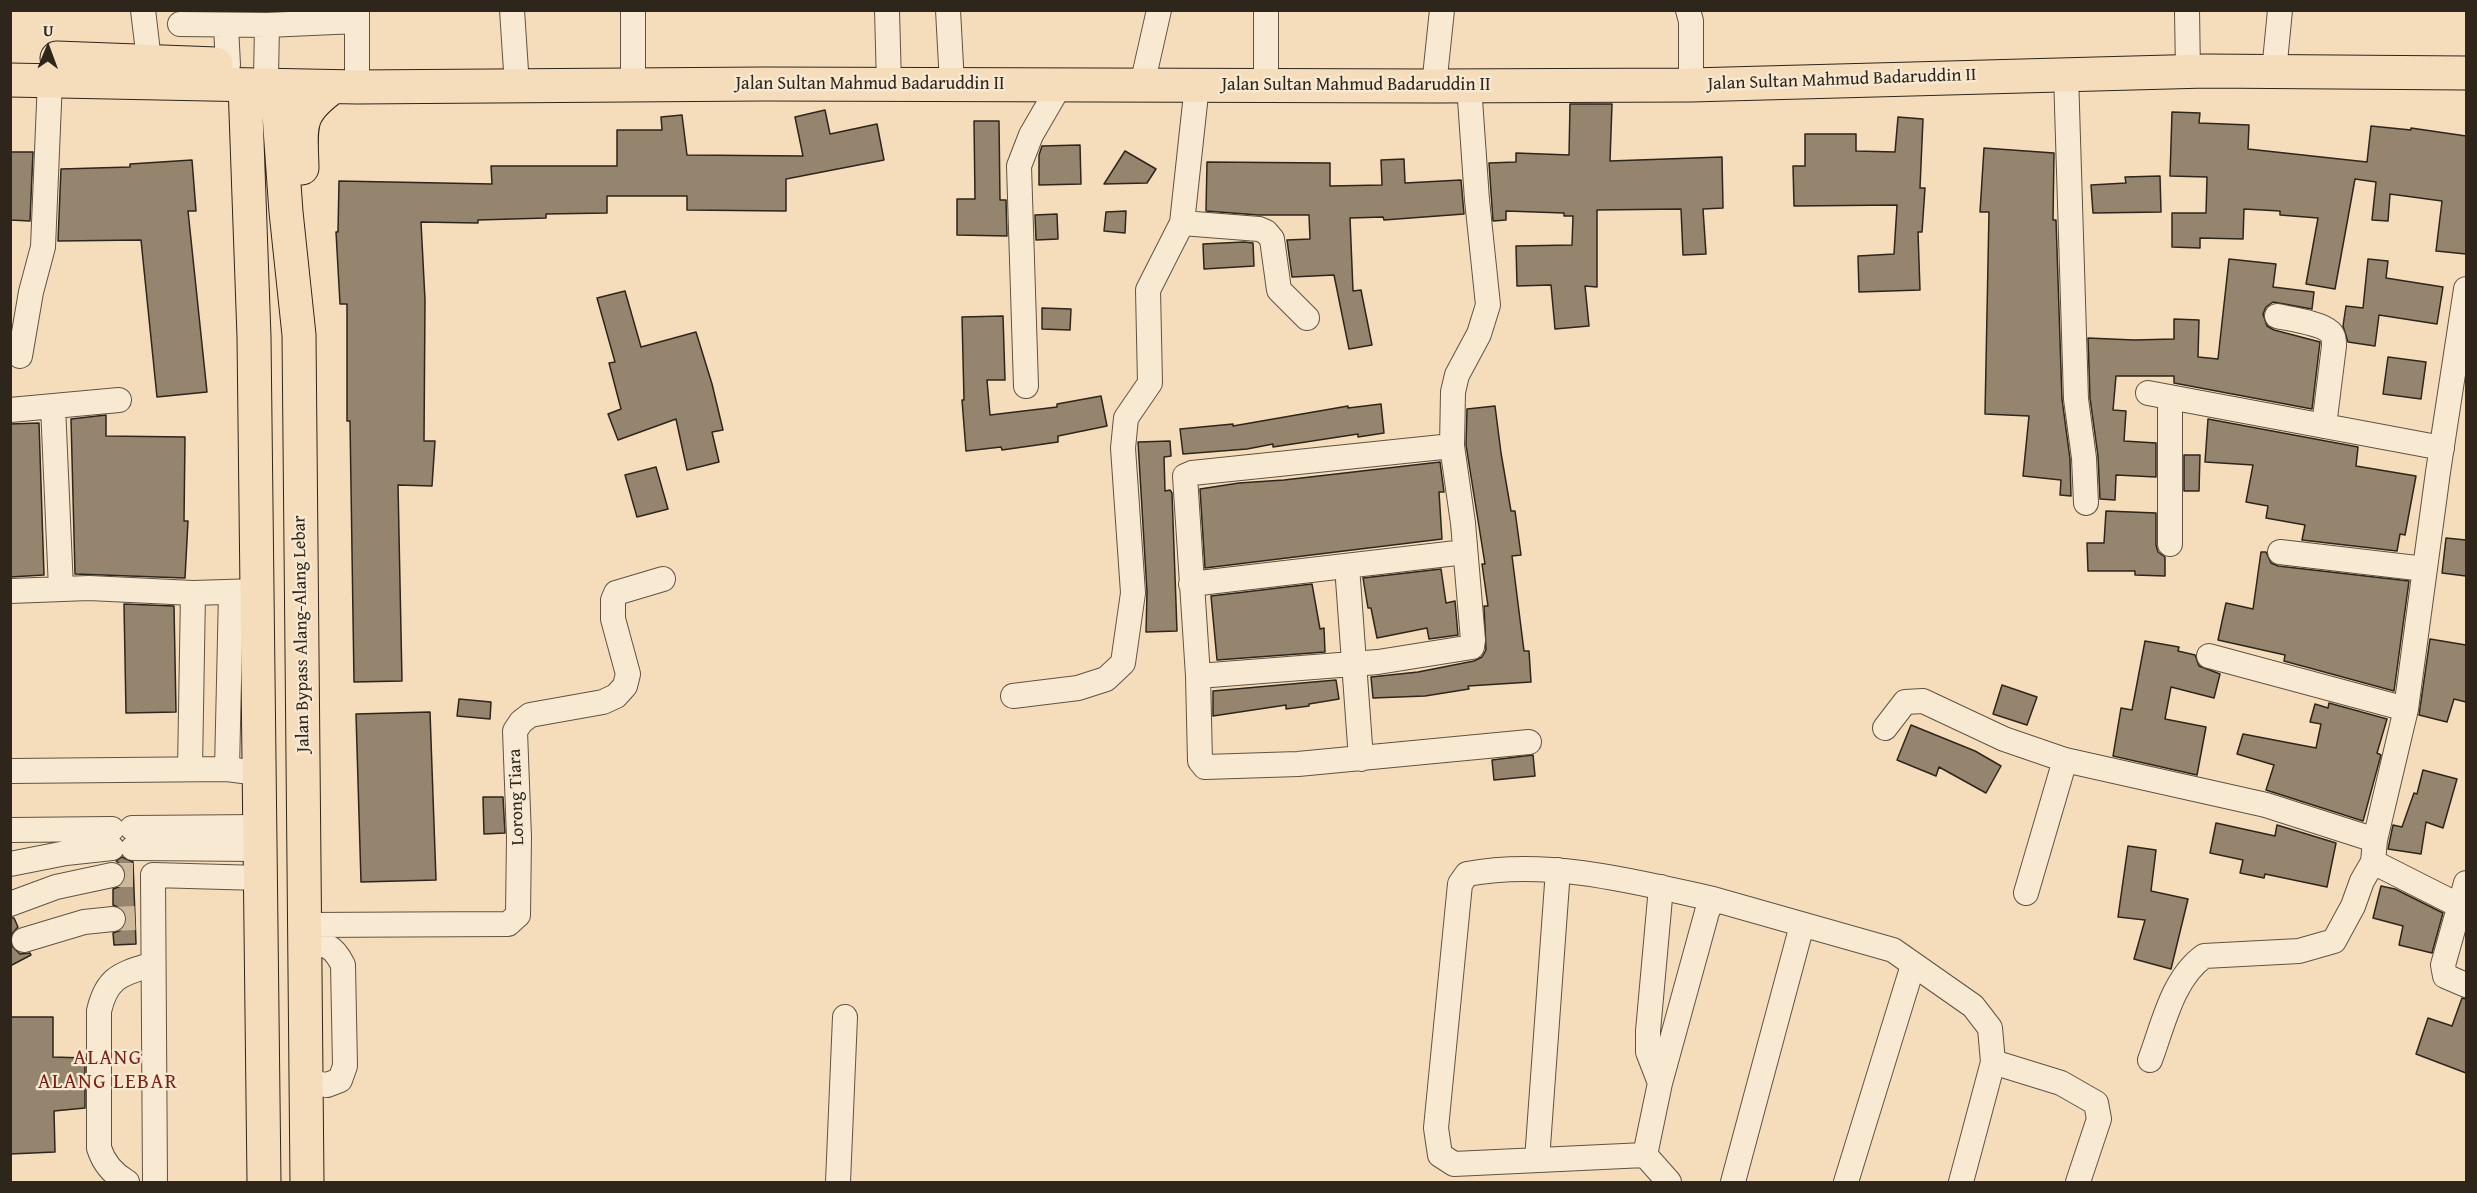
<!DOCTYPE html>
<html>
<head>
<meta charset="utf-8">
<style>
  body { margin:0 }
  #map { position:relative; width:2477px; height:1193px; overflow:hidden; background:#f5ddbc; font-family:"Gentium Book Plus",serif }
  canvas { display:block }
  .frame { position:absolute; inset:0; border:12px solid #2e251b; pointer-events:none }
  .north { position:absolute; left:18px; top:18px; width:60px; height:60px; -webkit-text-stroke:4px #f8e9d3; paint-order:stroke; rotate:1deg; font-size:16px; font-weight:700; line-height:24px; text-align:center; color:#2e251b }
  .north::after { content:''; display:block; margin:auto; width:21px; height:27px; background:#2e251b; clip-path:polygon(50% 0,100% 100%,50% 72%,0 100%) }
</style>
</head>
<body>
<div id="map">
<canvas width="2477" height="1193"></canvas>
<div class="frame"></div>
<div class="north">U</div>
</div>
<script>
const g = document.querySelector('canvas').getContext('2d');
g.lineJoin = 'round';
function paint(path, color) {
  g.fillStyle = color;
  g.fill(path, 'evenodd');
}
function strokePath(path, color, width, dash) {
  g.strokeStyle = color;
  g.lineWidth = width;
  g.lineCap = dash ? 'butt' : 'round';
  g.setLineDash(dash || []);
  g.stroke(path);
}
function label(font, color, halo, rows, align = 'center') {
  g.font = font + ' "Gentium Book Plus",serif';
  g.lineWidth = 4.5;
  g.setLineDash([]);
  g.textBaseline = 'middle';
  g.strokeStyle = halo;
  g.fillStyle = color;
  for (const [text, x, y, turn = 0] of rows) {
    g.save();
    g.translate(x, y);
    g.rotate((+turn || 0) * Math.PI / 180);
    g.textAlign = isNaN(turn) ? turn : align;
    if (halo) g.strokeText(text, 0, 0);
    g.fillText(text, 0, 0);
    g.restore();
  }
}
const building = new Path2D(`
  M1570,104H1612L1610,161L1722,157L1723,208L1703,209L1706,254L1683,255L1681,209L1597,210V287L1585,286L1589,326L1555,329L1551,285L1517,286L1516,246L1572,245L1573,216H1564V213L1506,211V220L1493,221L1489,163L1516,162V153L1569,155Z
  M825,110L830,134L877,124L884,160L786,179V211L687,210V196H607V213L546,214V218L478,220V223L421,222L425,300L424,441H435L432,486L398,485L402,681L354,682L350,421H347V304H340L336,232H338L339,181L492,184L491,166H617V130H662L661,117L682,115L687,155L803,156L795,117Z
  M2172,112L2200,113L2199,123L2249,125L2248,149L2367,162L2371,126L2411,130V128L2466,136V254L2436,251L2442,201L2390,194L2388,221L2372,220L2376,182L2355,179L2335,289L2306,284L2318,218L2280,215V211L2244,209L2243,239L2200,238V248L2172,247V213H2206L2207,177L2170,176Z
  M1898,117L1923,119L1920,188H1925L1922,232H1918L1920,290L1859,292L1858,256L1894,254L1897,205L1794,206L1793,166H1805V134H1856V151L1895,152Z
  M974,121H999L1000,200H1006L1007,236L957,235V199H975Z
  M1080,145L1081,184L1039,185V155L1042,146Z
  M1984,148L2054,153L2053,220H2056L2062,399L2070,459L2071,496L2060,495L2061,480L2023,476L2029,416L1985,414L1989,212H1980Z
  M1125,151L1156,169L1147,183L1104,184Z
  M10,152H33L30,221L10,220Z
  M1404,159L1405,183L1461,180L1464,214L1384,220L1383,217L1350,218L1353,291L1361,290L1372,345L1349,349L1334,275L1292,277L1287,240L1310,239L1309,215H1258L1206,211L1207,162L1330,163V186L1382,185L1381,160Z
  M192,160L196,211H188L207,392L157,397L141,240L58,241L61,169L130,167V164Z
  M2160,176L2161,212L2093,213L2091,185L2126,183L2125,177Z
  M1126,211L1125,233L1104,231L1106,212Z
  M1057,214L1058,239L1036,240L1035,215Z
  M1244,242L1253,243L1254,266L1204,269L1203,244Z
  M2229,259L2276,264L2273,287L2314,292L2312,309L2273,302L2266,307L2263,314L2267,326L2274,330L2320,342L2312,409L2174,383V376H2116L2113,410L2126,411L2124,441L2156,443V477L2116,475L2115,500L2100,499L2098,456L2090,398L2088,338L2134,340L2174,339V319L2199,320L2198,357L2218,359Z
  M2368,259L2388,261L2386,278L2443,287L2437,324L2379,315L2375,346L2348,342L2343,326L2346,306L2363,308Z
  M625,291L641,347L696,332L712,384L723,430L712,432L719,462L687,470L676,419L618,440L608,414L621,409L609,363L615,362L597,298Z
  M1042,308L1071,309L1070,330L1042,329Z
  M1003,316L1005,380H987L990,415L1057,407V404L1101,396L1107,426L1058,436V442L1002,450L1001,447L966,451L962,400H964L962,317Z
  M2388,357L2426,362L2421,399L2383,394Z
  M1381,404L1384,433L1358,437V434L1273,447V444L1247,449L1183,454L1180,429L1233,424V426L1348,406V408Z
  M1495,406L1501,453L1511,511H1515L1521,555L1512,556L1524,651H1529L1531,682L1468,686L1469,689L1425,696L1373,698L1371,677L1418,672L1474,661L1482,657L1486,650L1484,606H1488L1482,564H1485L1466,445L1467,409Z
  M106,415V436L185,437L184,521H188L185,578L75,574L71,419Z
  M2208,419L2358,447L2356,466L2416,476L2405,535L2400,534L2397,551L2302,540L2305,525L2266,518L2268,506L2246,502L2253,465L2205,462Z
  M39,423L44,575L10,577V424Z
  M1170,441L1171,456L1164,457L1165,491L1170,490L1172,493L1177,631L1146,632L1147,592L1138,442Z
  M2184,455H2200L2199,491H2184Z
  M1440,462L1444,492H1439L1442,539L1205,568L1200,489L1239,483L1284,480Z
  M656,467L668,509L637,517L625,475Z
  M2106,511L2156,513V545L2158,552L2165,557V576L2135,575V571H2088L2087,543H2104Z
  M2446,538L2466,540V576L2442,573Z
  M2261,552H2266L2271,563L2278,566L2409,581L2394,691L2284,661L2285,655L2218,640L2226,603L2253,609Z
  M1441,569L1446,603L1455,601L1458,635L1429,639L1427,628L1377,638L1371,608H1368L1363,578Z
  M1312,584L1320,629L1324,628L1325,652L1217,660L1211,596Z
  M124,604L174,606L176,712L126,713Z
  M2430,639L2466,645V702L2454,699L2447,722L2419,715Z
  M2145,641L2179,647L2178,651L2195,655L2199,666L2220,674L2214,698L2171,687L2165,719L2206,727L2197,775L2113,756L2121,708L2132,710Z
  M1336,680L1339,699L1309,704V706L1286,709V705L1213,716V691Z
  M2002,685L2037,697L2027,725L1993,714Z
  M459,699L491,702L490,719L457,716Z
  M2329,703L2387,719L2377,753L2381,755L2363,821L2266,790L2274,765L2237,754L2243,734L2316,748L2321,724L2310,722L2315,704L2328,708Z
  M430,712L436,880L361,882L356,714Z
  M1911,725L1975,751L2001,766L1986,793L1939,767L1936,776L1897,760Z
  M1533,755L1535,776L1494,780L1492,760Z
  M2423,770L2457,779L2443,828L2426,822L2421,854L2388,849L2393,825L2402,827L2414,793L2417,794Z
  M483,797H503L505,833L484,834Z
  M2216,823L2275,836L2277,825L2336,843L2327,887L2265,874L2264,878L2240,873L2243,860L2210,853Z
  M2128,846L2156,850L2151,891L2188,899L2171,969L2134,959L2145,920L2118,917Z
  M122,857L133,862L136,944L114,945L113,933L122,930L127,918L124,910L113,905V889L121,886L126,879L123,866L116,861Z
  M2381,886L2395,889L2443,913L2432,953L2399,945L2403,926L2373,918Z
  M10,918H14L18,927L10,936Z
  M10,944L20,954L30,953L31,955L10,966Z
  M2462,998L2466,999V1073L2416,1054L2428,1018L2452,1026Z
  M10,1017H53V1057L85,1058V1108L54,1111L55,1152L10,1154Z`);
paint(building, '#95856f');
strokePath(building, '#2e251b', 1.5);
strokePath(new Path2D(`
  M112,875H133
  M113,919L135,918`), '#cdb89c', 24, [24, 12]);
const minor = new Path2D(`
  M143,10L151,77
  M357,10V87
  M512,10L517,86
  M887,10L889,84
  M948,10L952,84
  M1688,10L1691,21V85
  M2187,10L2188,72
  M180,24L267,25
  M226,26L228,65
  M2274,72L2280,10
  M2066,74L2076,399L2084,458L2086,503
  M266,78L267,25L357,21
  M633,85V10
  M1142,85L1159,10
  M1266,85V10
  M1434,86L1442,10
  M1182,223L1259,229L1266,232L1272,239L1279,290L1307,318
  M2277,316C2290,319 2321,323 2330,332C2334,336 2334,341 2334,346L2324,426
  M20,356L31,292L43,247L50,80
  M1026,386L1019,166L1031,135L1060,85
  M2148,393L2442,448
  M53,406L61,589
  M10,410L119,400
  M1452,446L1192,473L1185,476L1198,676L1200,761L1205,767L1298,764L1529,742
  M2170,544V397
  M2280,552L2425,569
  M1347,566L1361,759
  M1191,584L1465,552
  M10,591L89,588L193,593L257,591
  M2209,656L2406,709L2438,472L2466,289
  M1198,676L1378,662L1472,647L1473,640L1463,523L1452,446L1453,392L1457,375L1479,334L1488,305L1477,200L1469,85
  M1013,696L1078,688L1106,679L1123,663L1133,593L1123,448L1126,418L1150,383L1148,290L1182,223L1197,85
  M2406,709L2375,840L2373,862L2466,909
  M1885,728L1905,702L1923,701L2004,739L2065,760L2266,805L2375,840
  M190,769L193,593
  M227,769L231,593
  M10,771L227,769L258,773
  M132,828L259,827
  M10,830L112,829
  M133,848L259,849
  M10,864L66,853L112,848
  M2466,883L2443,965L2445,976L2466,985
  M2026,893L2065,760
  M10,904L56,887L112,875
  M305,925L508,924L518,915L519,837L515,731L521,722L530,715L603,702L616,696L625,686L628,674L613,619V600L616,593L663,579
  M24,940L84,922L113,919
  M305,943C326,944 333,945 343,965L345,1066L340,1080L327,1085L306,1082
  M2150,1060C2163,1026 2172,979 2204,956L2299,951L2334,941L2353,906L2362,881L2373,862
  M1993,1062L2061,1083L2096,1103L2099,1119L2078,1182
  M1660,1083L1648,1052V1031L1661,887
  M1645,1155L1454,1164L1440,1155L1436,1128L1460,884L1467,874C1549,859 1633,881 1713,899
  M1537,1160L1558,870
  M127,1182C113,1174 104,1164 99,1148V1011C107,976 122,974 153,964
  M155,1182L153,875L260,878
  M838,1182L845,1017
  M1669,1182L1645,1155L1660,1083L1707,912L1713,899L1893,950L1973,1006L1990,1028L1993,1062L1961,1182
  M1733,1182L1802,925
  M1846,1182L1913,965`);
const highway = new Path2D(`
  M57,58L216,64
  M10,80L357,87L763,84L1434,86L1691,85L2206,71L2466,73
  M245,85L254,337L264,1182
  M277,86L286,212L299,335L307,1182
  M302,168C301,125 296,114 333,87`);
strokePath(minor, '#605343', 26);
strokePath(highway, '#2e251b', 35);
strokePath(minor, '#f8e9d3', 24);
strokePath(highway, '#f5ddbc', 33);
label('18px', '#2e251b', '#f8e9d3', [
  ["Jalan Sultan Mahmud Badaruddin II",1842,80,-2],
  ["Jalan Sultan Mahmud Badaruddin II",870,84],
  ["Jalan Sultan Mahmud Badaruddin II",1356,85],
  ["Jalan Bypass Alang-Alang Lebar",302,634,-91],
  ["Lorong Tiara",517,797,-92]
]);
g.letterSpacing = '1.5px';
label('21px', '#7a1f14', '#f8e9d3', [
  ["ALANG",108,1059],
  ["ALANG LEBAR",108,1083]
]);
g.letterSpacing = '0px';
</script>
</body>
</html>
